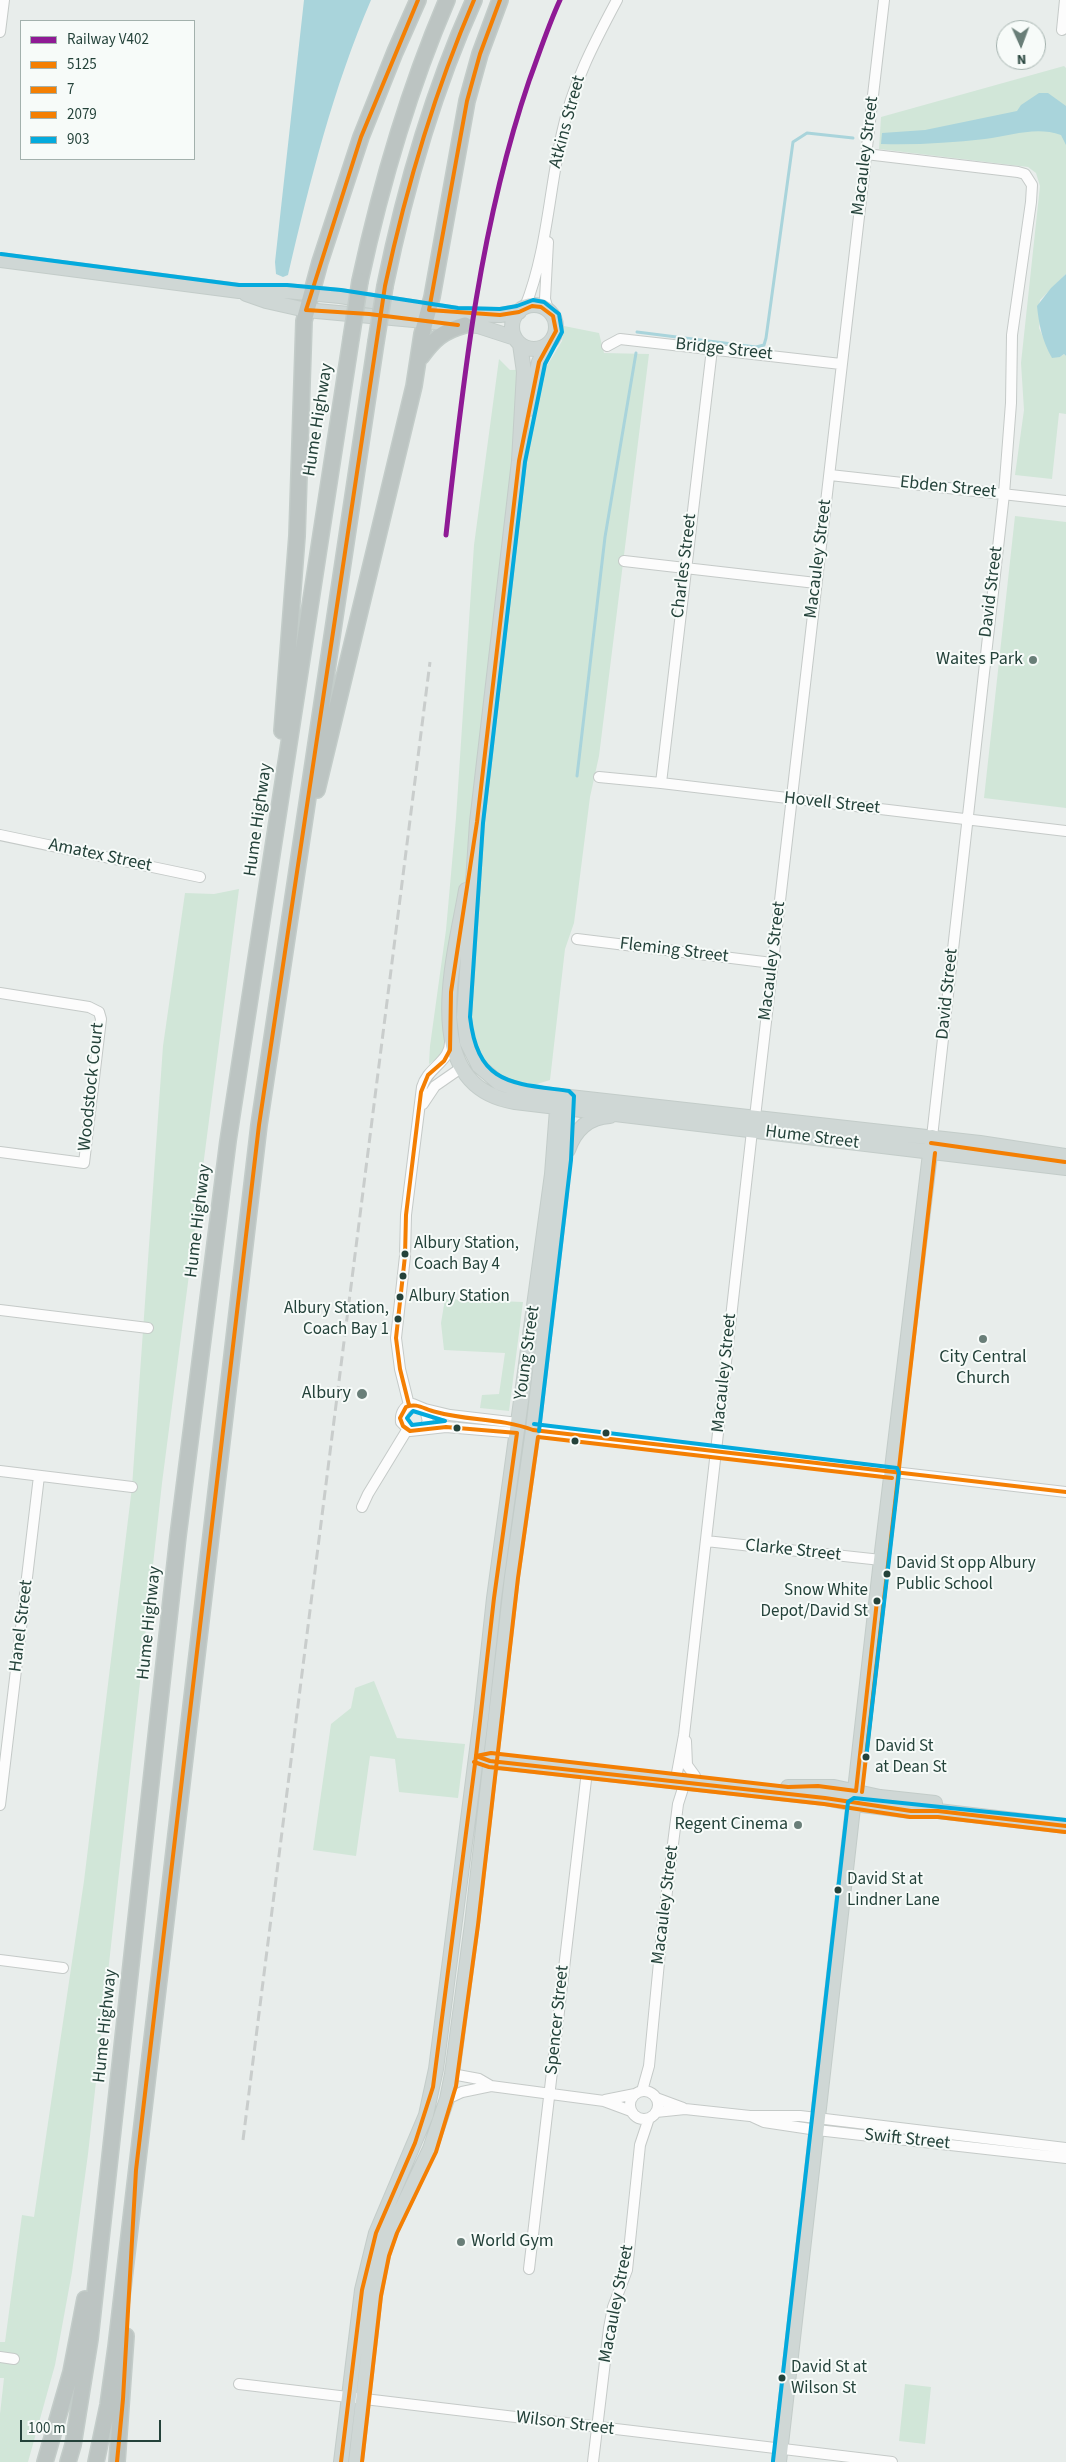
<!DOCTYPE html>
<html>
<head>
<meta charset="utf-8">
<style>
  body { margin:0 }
  #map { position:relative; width:1066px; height:2462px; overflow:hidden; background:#e8edeb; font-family:"Source Sans 3",sans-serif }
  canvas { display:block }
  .legend { position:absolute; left:20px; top:20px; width:175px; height:140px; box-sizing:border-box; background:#f7fbf9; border:1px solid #a3b1ad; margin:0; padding:6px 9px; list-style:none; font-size:15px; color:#24423a }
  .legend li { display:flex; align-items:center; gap:10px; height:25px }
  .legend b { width:25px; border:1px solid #a3b1ad }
  .north { position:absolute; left:996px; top:20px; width:50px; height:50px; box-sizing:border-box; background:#f7fbf9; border:1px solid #a3b1ad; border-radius:50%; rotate:178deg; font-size:14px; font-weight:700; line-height:20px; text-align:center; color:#24423a }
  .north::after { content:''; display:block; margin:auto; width:18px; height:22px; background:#697e78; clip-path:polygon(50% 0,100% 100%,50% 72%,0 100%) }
  .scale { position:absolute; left:20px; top:2420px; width:141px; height:22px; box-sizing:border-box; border:2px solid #24423a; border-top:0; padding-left:6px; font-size:15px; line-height:18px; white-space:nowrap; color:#24423a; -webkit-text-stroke:4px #f7fbf9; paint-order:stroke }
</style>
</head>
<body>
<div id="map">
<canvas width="1066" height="2462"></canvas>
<ul class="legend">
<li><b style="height:6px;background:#8f1a95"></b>Railway V402</li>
<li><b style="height:6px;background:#f47f03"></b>5125</li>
<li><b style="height:6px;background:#f47f03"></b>7</li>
<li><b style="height:6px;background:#f47f03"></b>2079</li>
<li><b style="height:6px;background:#04aadd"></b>903</li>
</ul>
<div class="north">N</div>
<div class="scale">100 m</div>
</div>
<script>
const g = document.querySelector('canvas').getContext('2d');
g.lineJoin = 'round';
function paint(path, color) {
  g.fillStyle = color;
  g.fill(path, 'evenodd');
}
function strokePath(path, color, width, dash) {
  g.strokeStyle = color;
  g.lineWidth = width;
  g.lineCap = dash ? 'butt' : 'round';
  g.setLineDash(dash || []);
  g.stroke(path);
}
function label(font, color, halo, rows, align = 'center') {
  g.font = font + ' "Source Sans 3",sans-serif';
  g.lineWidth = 4;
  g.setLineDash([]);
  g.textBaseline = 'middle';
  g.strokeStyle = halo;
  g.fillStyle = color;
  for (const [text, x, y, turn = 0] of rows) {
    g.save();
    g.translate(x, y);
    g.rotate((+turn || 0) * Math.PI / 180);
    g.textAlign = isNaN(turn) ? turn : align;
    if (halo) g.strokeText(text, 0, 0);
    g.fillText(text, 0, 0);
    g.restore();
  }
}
paint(new Path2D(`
  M1064,66L1066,68V274L1040,300L1038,311L1041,316L1039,328L1052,357H1060L1064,354L1066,356V414L1059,413L1052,479L1015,475L1024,410L1021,363L1040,186L1036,173L1028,167L879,149L881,117Z
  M564,326L599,333L604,353L649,354L599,756L590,797L574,923L565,949L550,1080L534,1085L507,1079L498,1074L481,1059L471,1036L429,1064L430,1046L446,930L456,818L474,545L499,359L510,370L545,369L562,341Z
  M1015,516L1066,522V808L984,798Z
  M239,889L162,1483L88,2154L72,2272L55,2365L28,2462H0V2414L4,2378H0V2342H5L22,2215L34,2217L84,1881L132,1487L163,1046L185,893L214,894Z
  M445,1299L523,1302L509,1411L480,1408L482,1395L499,1394L505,1353L444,1350L441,1323Z
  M374,1681L397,1738L465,1744L458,1798L399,1792L395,1759L370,1756L356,1856L313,1850L331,1724L351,1708L355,1688Z
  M905,2384L931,2387L925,2444L899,2441Z`), '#d1e6d8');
paint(new Path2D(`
  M304,0H371C333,88 310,181 288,275L283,277L276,274L275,262Z
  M1039,93H1048L1066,106V145L1061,135C1035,126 1012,136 985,139C950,143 916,145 881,144L882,133L925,130L1017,111L1021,105Z
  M1066,274V356L1064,354L1060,357L1052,358C1042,340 1039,325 1037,306L1051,288Z`), '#a9d4db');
strokePath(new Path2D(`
  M637,332L756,347L764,345L766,338L793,142L807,133L853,138
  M577,776L605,537L636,353`), '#a9d4db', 3);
const minor = new Path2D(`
  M1062,30L1065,0
  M0,32L4,0
  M866,154L1018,172L1025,174L1032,185L1031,202L1012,335L1011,403L1004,494L932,1137
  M525,307C547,252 549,191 562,133C572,85 594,43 617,0
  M548,310L545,299L548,242
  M607,346L620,339L841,364
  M830,475L1066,501
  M624,561L816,583
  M599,777L661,783L1066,831
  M661,783L712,349
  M0,835L200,877
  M577,939L772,963
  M0,993L89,1007L99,1012L101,1019L84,1163L0,1152
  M423,1104L435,1086L461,1068
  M755,1117L884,0
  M0,1310L148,1328
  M409,1405L400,1369L396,1338L405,1256L406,1215L422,1087C428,1066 452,1062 450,1039
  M425,1409L450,1415L518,1423
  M423,1429L428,1422L425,1409L413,1404C404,1406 400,1413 401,1422L410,1431L446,1427L517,1433
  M533,1430L1066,1492
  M0,1471L132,1487
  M362,1507L368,1494L407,1430
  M706,1541L881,1560
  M686,1741L687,1765L695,1776
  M677,1773L684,1735L752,1131
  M0,1805L39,1476
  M0,1960L63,1968
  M452,2074L479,2079L491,2086
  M642,2091L649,2066L662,1931L678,1804L685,1782
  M630 2105a14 14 0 1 1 28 0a14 14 0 1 1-28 0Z
  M656,2098L683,2108
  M447,2099L462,2092L491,2086L604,2101L631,2111
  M605,2100L635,2094
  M656,2112L685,2109L750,2116H800L1066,2148
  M753,2117L764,2122L817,2130L1066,2158
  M529,2269L587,1771
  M0,2357L14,2359
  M239,2384L892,2462
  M593,2462L609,2328L613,2307L627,2270L640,2145L649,2118`);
const major = new Path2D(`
  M0,260L239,291H286L340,296L457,314L500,315L519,312
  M246,294L266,301L306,310L478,326L515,338
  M512 327a22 22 0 1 1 44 0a22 22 0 1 1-44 0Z
  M520,344L524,372L519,461L477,822L464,1017L467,1042L479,1066L499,1083L525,1092L980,1143L1066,1156
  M529,409L539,362L548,344
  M466,890C455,956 416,1086 515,1102L1066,1168
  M568,1150C575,1130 588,1117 610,1116
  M482,1758L490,1761L825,1798L854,1804L911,1811H938L1066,1826
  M788,1787H834L880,1797L935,1803
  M341,2462L362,2290L376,2233L426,2115L436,2069L481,1718L494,1598L552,1174L558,1096
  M356,2462L375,2295L383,2254L391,2231L430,2149L447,2099L452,2074L472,1924L512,1577L533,1430L560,1202L568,1097
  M779,2462L881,1560L932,1137`);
const highway = new Path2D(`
  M360,281C381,184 408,91 447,0
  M385,286C405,188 433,91 474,0
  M421,357C434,339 443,331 465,325
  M282,731L297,536L304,321L320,262L361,137L395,52L418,0
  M317,790L414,386L422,334L432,297L467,101L480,54L500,0
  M45,2462L71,2372L85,2299
  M68,2462L73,2445L90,2339L178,1536L228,1141L351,339
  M96,2462L108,2405L116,2347L259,1125L376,342
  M117,2462L126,2336`);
strokePath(minor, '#c5cac8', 12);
strokePath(major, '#c3ccc9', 16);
strokePath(highway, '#c3ccc9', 18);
strokePath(minor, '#fcfcfc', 10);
strokePath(major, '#cfd7d5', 14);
strokePath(highway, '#bcc4c2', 15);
strokePath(new Path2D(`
  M243,2140L430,662`), '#c9cdcc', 3, [10, 5]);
const highwayBridge = new Path2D(`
  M351,339L360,281
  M376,342L385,286`);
strokePath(highwayBridge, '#c3ccc9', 18, []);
strokePath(highwayBridge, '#bcc4c2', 15);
strokePath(new Path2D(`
  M476,1756L491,1753L788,1787L818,1786L856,1791L877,1601
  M117,2462L123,2399L136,2170L259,1125L385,286C406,188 434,93 474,0
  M341,2462L362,2290L376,2233L415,2143L433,2087L476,1756`), '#f47f03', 4);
strokePath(new Path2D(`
  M418,0L361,137L306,310L369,314L458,325
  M409,1405L400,1369L396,1338L405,1256L406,1215L421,1092L428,1075L444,1061L450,1050L451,992L477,822L519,461L539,362L556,331L553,316L541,307L532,306L519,312L500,315L429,310L467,101L480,54L500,0
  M1066,1492L533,1430C501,1418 468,1421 436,1412C425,1410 417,1402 406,1407L400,1418L403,1426L410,1431L446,1427L517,1433L494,1598L476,1756L490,1761L825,1798L911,1811H938L1066,1826`), '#f47f03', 4);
strokePath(new Path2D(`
  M931,1143L1065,1162
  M474,1762L489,1767L824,1804L910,1817H938L1065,1832
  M862,1792L935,1153
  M362,2462L381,2296L389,2256L397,2233L436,2152L456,2086L478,1925L518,1578L538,1437L892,1478`), '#f47f03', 4);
strokePath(new Path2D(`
  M1,254L239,285H287L341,290L458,308L500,309L517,306L533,300L544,302L559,314L562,332L545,364L525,462L483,823L470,1017C478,1085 511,1083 569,1091L574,1096L571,1160L539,1431
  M413,1411L445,1421L412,1425L407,1418Z
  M534,1424L897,1468L899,1473L866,1759
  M773,2461L848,1802L854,1798L1066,1820`), '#04aadd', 4);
strokePath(new Path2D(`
  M446,535C463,382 479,228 529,81C539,54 548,26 560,0`), '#8f1a95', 5);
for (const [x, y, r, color] of [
  [1033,660,5,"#697e78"],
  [405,1254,4.5,"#24423a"],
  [403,1276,4.5,"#24423a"],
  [400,1297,4.5,"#24423a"],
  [398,1319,4.5,"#24423a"],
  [983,1339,5,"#697e78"],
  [362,1394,6,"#697e78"],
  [457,1428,4.5,"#24423a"],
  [606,1433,4.5,"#24423a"],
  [575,1441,4.5,"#24423a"],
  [887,1574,4.5,"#24423a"],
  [877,1601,4.5,"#24423a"],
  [866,1757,4.5,"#24423a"],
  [798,1825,5,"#697e78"],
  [838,1890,4.5,"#24423a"],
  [461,2242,5,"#697e78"],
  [782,2378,4.5,"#24423a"]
]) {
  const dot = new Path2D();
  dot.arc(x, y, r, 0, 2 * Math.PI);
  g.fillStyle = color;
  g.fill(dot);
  strokePath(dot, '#f7fbf9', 2);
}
label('17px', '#24423a', '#f7fbf9', [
  ["Albury Station,",414,1244],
  ["Coach Bay 4",414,1265],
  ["Albury Station",409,1297],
  ["Albury Station,",389,1309,"right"],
  ["Coach Bay 1",389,1330,"right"],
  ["David St opp Albury",896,1564],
  ["Public School",896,1585],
  ["Snow White",868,1591,"right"],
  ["Depot/David St",868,1612,"right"],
  ["David St",875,1747],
  ["at Dean St",875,1768],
  ["David St at",847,1880],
  ["Lindner Lane",847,1901],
  ["David St at",791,2368],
  ["Wilson St",791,2389]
], 'left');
label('18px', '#24423a', '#f7fbf9', [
  ["Atkins Street",568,122,-75],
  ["Macauley Street",866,156,-83],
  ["Bridge Street",724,350,6],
  ["Hume Highway",319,420,-81],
  ["Ebden Street",948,488,6],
  ["Macauley Street",819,559,-83],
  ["Charles Street",685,566,-83],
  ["David Street",992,592,-83],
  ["Hovell Street",832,804,6],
  ["Hume Highway",259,820,-82],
  ["Amatex Street",100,856,12],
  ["Fleming Street",674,951,7],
  ["Macauley Street",773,961,-83],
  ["David Street",948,994,-84],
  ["Woodstock Court",92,1087,-84],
  ["Hume Street",812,1138,7],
  ["Hume Highway",199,1221,-83],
  ["Young Street",528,1353,-82],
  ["Macauley Street",725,1373,-84],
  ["Clarke Street",793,1551,6],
  ["Hume Highway",150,1623,-84],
  ["Hanel Street",22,1626,-83],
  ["Macauley Street",666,1905,-83],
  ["Spencer Street",558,2020,-84],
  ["Hume Highway",106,2026,-84],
  ["Swift Street",907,2140,6],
  ["Macauley Street",617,2304,-79],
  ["Wilson Street",565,2424,7]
]);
label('18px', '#24423a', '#f7fbf9', [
  ["Waites Park",1023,660],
  ["City Central",983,1358,"center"],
  ["Church",983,1379,"center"],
  ["Albury",351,1394],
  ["Regent Cinema",788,1825],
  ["World Gym",471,2242,"left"]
], 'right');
</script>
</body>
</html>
